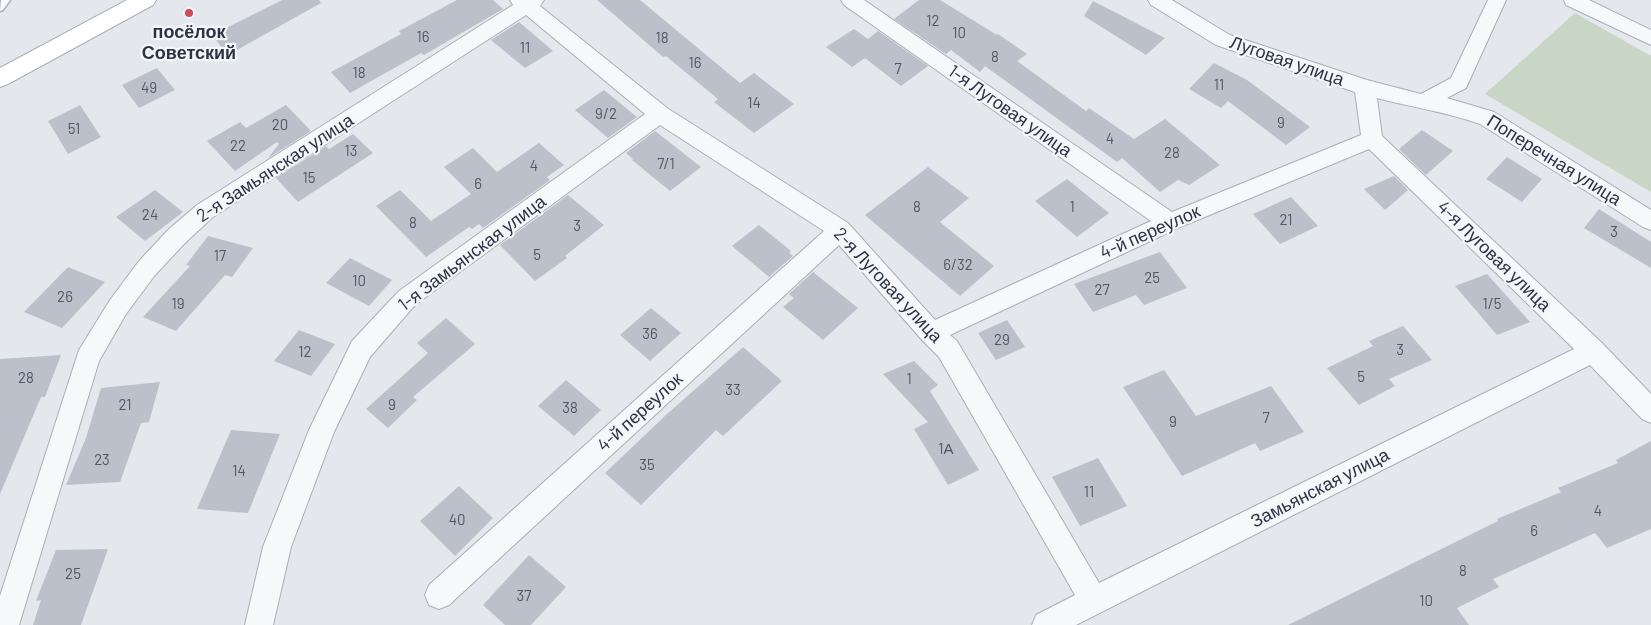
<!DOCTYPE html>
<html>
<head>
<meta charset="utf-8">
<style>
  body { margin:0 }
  canvas { display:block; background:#e4e7ec }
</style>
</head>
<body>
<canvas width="1651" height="625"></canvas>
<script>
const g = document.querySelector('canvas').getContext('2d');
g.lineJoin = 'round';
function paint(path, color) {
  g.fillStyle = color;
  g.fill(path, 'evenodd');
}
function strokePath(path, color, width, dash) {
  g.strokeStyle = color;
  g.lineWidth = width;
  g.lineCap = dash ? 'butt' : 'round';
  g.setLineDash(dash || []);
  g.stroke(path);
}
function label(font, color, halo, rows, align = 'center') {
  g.font = font + ' Barlow,sans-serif';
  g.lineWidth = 4.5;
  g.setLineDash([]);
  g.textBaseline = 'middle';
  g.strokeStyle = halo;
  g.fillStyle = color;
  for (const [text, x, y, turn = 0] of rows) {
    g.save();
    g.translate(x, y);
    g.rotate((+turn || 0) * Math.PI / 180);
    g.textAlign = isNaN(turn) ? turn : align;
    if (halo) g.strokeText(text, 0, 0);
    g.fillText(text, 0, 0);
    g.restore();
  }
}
paint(new Path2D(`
  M1575,13L1651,56V192L1485,94Z`), '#c9d6c5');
paint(new Path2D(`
  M282,0H319L321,3L228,55L212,35Z
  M457,0H493L503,9L424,55L421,53L350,93L331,72L401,34L399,31Z
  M597,0H640L740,83L754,73L794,104L754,133L714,102L718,99L666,56L663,57Z
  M919,0H940L997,35L998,34L1027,54L1017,61L1086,111L1089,108L1134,139L1165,119L1220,165L1189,185L1178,180L1160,192L1122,158L1117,162L985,66L980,72L951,50L946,54L894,19Z
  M1093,1L1165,38L1146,55L1084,16Z
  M519,22L553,51L525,68L491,40Z
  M854,29L868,39L878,31L928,66L901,86L865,58L852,67L826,47Z
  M1214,63L1247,80L1310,127L1286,145L1228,101L1221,108L1189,89Z
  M157,68L175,90L139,108L122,85Z
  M604,90L637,117L608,138L575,110Z
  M80,105L101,137L68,154L48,121Z
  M286,105L311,131L268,158L279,144L277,142L235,171L207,141L240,122L246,128Z
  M1422,130L1453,151L1426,175L1399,149Z
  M655,131L701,167L670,191L632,160L633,159L626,153Z
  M353,134L373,153L298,202L276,178L326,146L329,149Z
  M539,143L564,165L547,177L550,180L483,228L479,224L472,229L469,227L426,257L376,206L400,190L431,221L471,194L444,167L473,148L497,172Z
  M1507,157L1542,179L1522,202L1486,179Z
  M928,167L969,198L940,222L994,266L960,296L865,215Z
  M1394,176L1408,190L1385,210L1364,189Z
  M1067,179L1109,213L1077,237L1035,201Z
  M155,190L183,212L145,241L116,217Z
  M568,195L604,225L565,256L567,258L535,281L500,245Z
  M1291,197L1318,226L1280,244L1253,214Z
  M1599,209L1651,242V268L1584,228Z
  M759,225L791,251L789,253L793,256L769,277L732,246Z
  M208,236L253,248L232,277L225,275L176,331L143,317L190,266L186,265Z
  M1160,252L1187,288L1144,305L1136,295L1093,312L1074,284Z
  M350,258L392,280L369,306L326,283Z
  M68,267L105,282L62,328L24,312Z
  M813,272L858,308L823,340L783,307L794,298L789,294Z
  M1487,274L1530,322L1497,335L1455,286Z
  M651,308L681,333L650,361L620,335Z
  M446,318L475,344L413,397L417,400L388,428L366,409L428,353L417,343Z
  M1007,320L1025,347L996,360L978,333Z
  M1403,326L1432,360L1389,379L1395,386L1359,405L1327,368L1373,346L1369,341Z
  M299,330L335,344L311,376L274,361Z
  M743,347L782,381L723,436L716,430L641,505L605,473L666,415Z
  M61,355L45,397H41L0,494V359Z
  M914,361L938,385L930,391L979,470L948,485L914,429L928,422L883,374Z
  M1164,370L1196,416L1271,386L1304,432L1260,451L1255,443L1182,476L1123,387Z
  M566,380L601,410L574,436L538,406Z
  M160,382L149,422L141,423L120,482L66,485L86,438L101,388Z
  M231,430L280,434L248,513L197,509Z
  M1651,441V529L1607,548L1595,533L1493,579L1499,587L1457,608L1469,625H1288L1498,521L1497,519L1561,492L1558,488L1618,463L1616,460Z
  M1098,458L1127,506L1080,526L1052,477Z
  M459,486L493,518L455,556L420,521Z
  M108,549L81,625H33L41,600L36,601L56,550Z
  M529,555L566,587L531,625H505L483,605Z`), '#bbc0ca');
const lane = new Path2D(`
  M1,0H10L3,10L0,11Z`);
const street = new Path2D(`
  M510,0H544L540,6L667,108L848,223L935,320L1151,221L844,5L841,0H864L1172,212L1361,135L1355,92L1216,45L1151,5L1148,0H1172L1230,35L1367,80L1421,94L1451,78L1488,0H1506L1466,88L1447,98L1494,112L1651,210V230L1643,227L1480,124C1446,112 1411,107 1377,98L1382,136L1602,343L1651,394V423L1642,419L1590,365L1076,625H1032L1036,615L1075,595L939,357L922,340L839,245L449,605L439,609L429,605L425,595L429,585L824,231L660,125L415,305L370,357L334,432L291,547L273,625H245L263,547L309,430L352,341L399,291L645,114L526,15L213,217L185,243L155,275L126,314L99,361L19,625H0V596L79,350L110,300L139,261L169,229L197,205L513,5ZM1369,149L1574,349L1099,583L957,341L950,335L1178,228Z
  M1564,0H1589L1651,30V45L1566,5Z`);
const secondary = new Path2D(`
  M127,0H156L153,5L8,84L0,87V68Z`);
strokePath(lane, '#a9aeb7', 3);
strokePath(street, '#a9aeb7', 2);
strokePath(secondary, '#a9aeb7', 2);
paint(lane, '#f7f8fa');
paint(street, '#f7f8fa');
paint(secondary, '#fff');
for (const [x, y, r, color] of [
  [189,13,5,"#d1495b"]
]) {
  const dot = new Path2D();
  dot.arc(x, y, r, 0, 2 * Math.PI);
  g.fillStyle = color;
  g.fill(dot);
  strokePath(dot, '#f4f6f9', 2);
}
label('15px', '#4f5766', null, [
  ["12",933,21],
  ["10",959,33],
  ["16",423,37],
  ["18",662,38],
  ["11",525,48],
  ["8",995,57],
  ["16",695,63],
  ["7",898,69],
  ["18",359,73],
  ["11",1219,85],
  ["49",149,88],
  ["14",754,103],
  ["9/2",606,114],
  ["9",1281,123],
  ["20",280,125],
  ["51",74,129],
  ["4",1110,139],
  ["22",238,146],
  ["13",351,151],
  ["28",1172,153],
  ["7/1",666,164],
  ["4",534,166],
  ["15",309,178],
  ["6",478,184],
  ["8",917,207],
  ["1",1072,207],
  ["24",150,215],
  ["21",1286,220],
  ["8",413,223],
  ["3",577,226],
  ["3",1614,232],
  ["5",537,255],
  ["17",220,256],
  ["6/32",958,265],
  ["25",1152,278],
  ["10",359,281],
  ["27",1102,290],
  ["26",65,297],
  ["19",178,304],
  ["1/5",1492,304],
  ["36",650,334],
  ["29",1002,340],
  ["3",1400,350],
  ["12",305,352],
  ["5",1361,377],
  ["28",26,378],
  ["1",909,379],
  ["33",733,390],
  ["21",125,405],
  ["9",392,405],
  ["38",570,408],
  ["7",1266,418],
  ["9",1173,422],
  ["1А",946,449],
  ["23",102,460],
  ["35",647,465],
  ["14",239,471],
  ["11",1089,492],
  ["4",1598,511],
  ["40",457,520],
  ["6",1534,531],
  ["8",1463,571],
  ["25",73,574],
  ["37",524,596],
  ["10",1426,601]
]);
label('bold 18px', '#2b3445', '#f4f6f9', [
  ["посёлок",189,32],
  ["Советский",189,53]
]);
label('18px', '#2b3445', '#f4f6f9', [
  ["Луговая улица",1287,61,19],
  ["1-я Луговая улица",1010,111,35],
  ["Поперечная улица",1554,160,32],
  ["2-я Замьянская улица",275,168,-33],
  ["4-й переулок",1150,232,-24],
  ["1-я Замьянская улица",472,253,-37],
  ["4-я Луговая улица",1494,256,44],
  ["2-я Луговая улица",888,285,47],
  ["4-й переулок",640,412,-42],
  ["Замьянская улица",1320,488,-27]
]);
</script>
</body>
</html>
